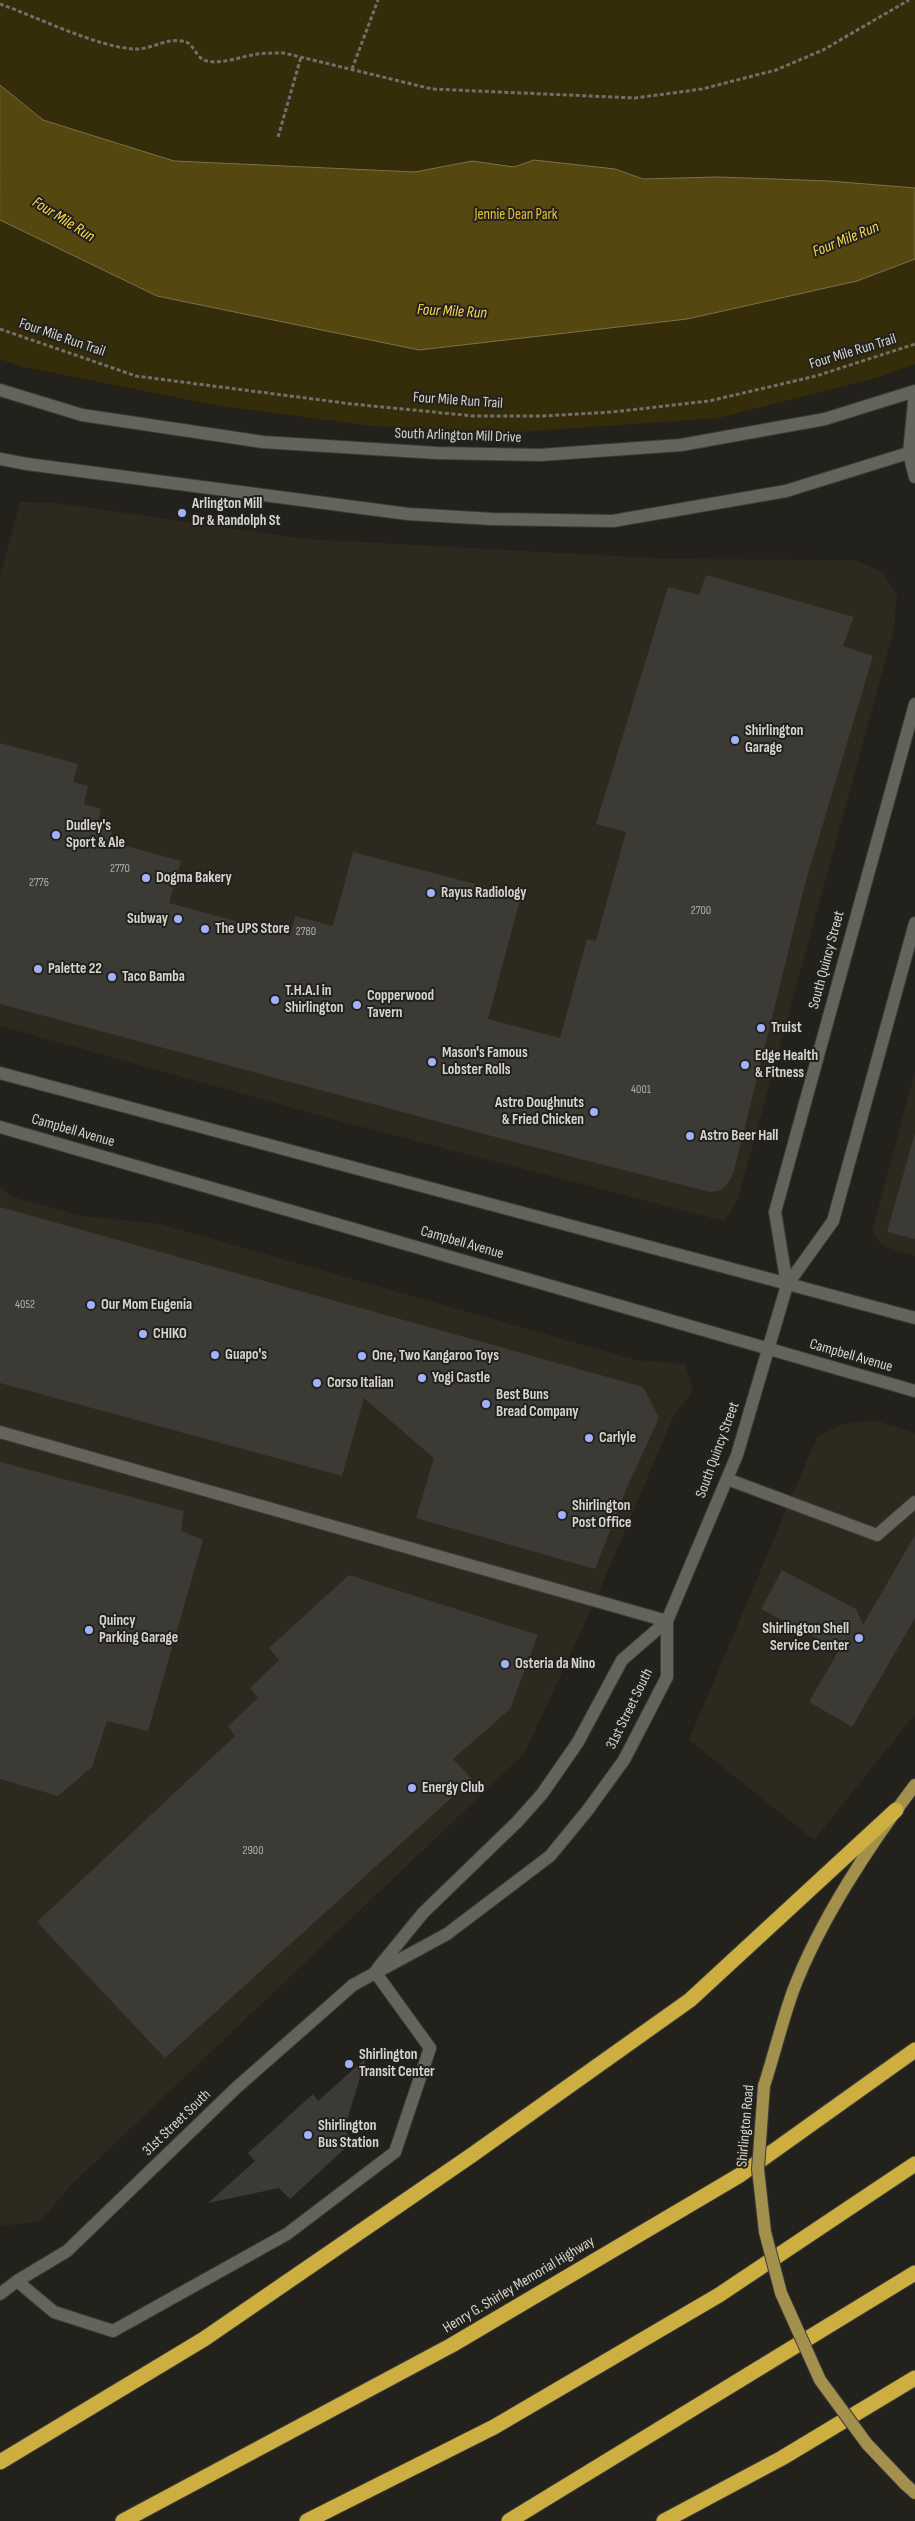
<!DOCTYPE html>
<html>
<head>
<meta charset="utf-8">
<style>
  body { margin:0 }
  canvas { display:block; background:#23211c }
</style>
</head>
<body>
<canvas width="915" height="2521"></canvas>
<script>
const g = document.querySelector('canvas').getContext('2d');
g.lineJoin = 'round';
function paint(path, color) {
  g.fillStyle = color;
  g.fill(path, 'evenodd');
}
function strokePath(path, color, width, dash) {
  g.strokeStyle = color;
  g.lineWidth = width;
  g.lineCap = dash ? 'butt' : 'round';
  g.setLineDash(dash || []);
  g.stroke(path);
}
function label(font, color, halo, rows, align = 'center') {
  g.font = font + ' "Sofia Sans Condensed",sans-serif';
  g.lineWidth = 4;
  g.setLineDash([]);
  g.textBaseline = 'middle';
  g.strokeStyle = halo;
  g.fillStyle = color;
  for (const [text, x, y, turn = 0] of rows) {
    g.save();
    g.translate(x, y);
    g.rotate((+turn || 0) * Math.PI / 180);
    g.textAlign = isNaN(turn) ? turn : align;
    if (halo) g.strokeText(text, 0, 0);
    g.fillText(text, 0, 0);
    g.restore();
  }
}
paint(new Path2D(`
  M20,502L56,503L306,539L669,559L855,560L883,572L897,596L893,633L745,1173L736,1204L724,1221L347,1123L0,1026V577Z
  M915,1072V1256L883,1246L872,1232Z
  M0,1186L12,1197L82,1216L160,1224L636,1360L685,1364L693,1391L674,1415L595,1601L524,1754L71,2185L41,2221L2,2226L0,2221Z
  M873,1420L915,1433V1714L814,1840L689,1740L817,1437L840,1425Z`), '#2d291f');
paint(new Path2D(`
  M0,0H915V364L879,377L718,418L518,432L373,426L214,405L24,367L0,359Z`), '#352c0a');
const water = new Path2D(`
  M0,85L43,120L174,161L415,172L472,161L514,167L534,160L615,169L643,179L718,177L829,181L915,188V259L857,281L687,319L419,350L157,296L0,220Z`);
paint(water, '#554710');
strokePath(water, '#7b714a', 1);
paint(new Path2D(`
  M706,575L854,617L843,646L873,656L805,884L734,1171L729,1182L721,1190L710,1192L514,1142L0,1004V743L78,764L73,782L88,786L84,804L101,809L97,824L112,829L111,842L181,861L169,903L290,936L295,916L333,926L353,852L521,896L488,1019L560,1038L587,939L596,941L626,832L596,824L668,587L699,595Z
  M915,1133V1239L887,1232Z
  M0,1207L643,1387L659,1418L627,1487L595,1569L416,1518L434,1458L364,1398L342,1476L0,1383Z
  M0,1462L184,1511L181,1531L203,1540L148,1731L107,1721L92,1767L58,1796L0,1779Z
  M915,1535V1618L852,1727L809,1702L839,1650L761,1609L782,1570L856,1609L863,1625Z
  M349,1575L538,1635L510,1709L453,1759L472,1779L165,2058L37,1922L235,1736L228,1726L258,1698L250,1688L279,1660L269,1648Z
  M366,2058L344,2130L354,2140L290,2199L279,2188L208,2203L255,2161L248,2153L313,2094L318,2101Z`), '#3c3a34');
const minor = new Path2D(`
  M0,390L82,415L263,442L437,453L540,455L681,445L825,419L915,391
  M915,392L909,453L915,477
  M0,459L27,464L408,514L492,519L613,521L786,491L915,451
  M0,1073L915,1318
  M0,1127L915,1391
  M787,1285L775,1212L915,704
  M0,1432L667,1621
  M727,1479L877,1535L915,1502
  M378,1968L423,1913L517,1822L542,1794L578,1742L622,1660L667,1621
  M17,2281L54,2312L113,2331L287,2234L395,2152L430,2048L375,1972
  M0,2294L17,2281L67,2251L236,2088L353,1985L447,1934L550,1856L587,1811L624,1760L667,1677V1621L737,1455L787,1285L833,1221L915,923`);
const major = new Path2D(`
  M764,2086C774,2055 782,2022 793,1991C819,1922 870,1844 915,1785
  M905,2484L915,2493`);
const highway = new Path2D(`
  M0,2462L204,2339L472,2155L690,2000L896,1810
  M123,2521L452,2345L740,2175L915,2050
  M307,2521L494,2427L719,2295L915,2164
  M509,2521L915,2273
  M664,2521L782,2458L915,2378`);
strokePath(minor, '#3c3b37', 14);
strokePath(major, '#3c3b37', 14);
strokePath(highway, '#3c3b37', 17);
strokePath(new Path2D(`
  M0,4C37,17 97,47 134,49C151,50 165,38 182,41C194,42 194,55 204,60C219,66 242,56 257,54C266,53 275,53 284,53L432,89L635,98L702,89L776,70L823,50L909,0
  M352,69L378,0
  M278,137L301,57
  M0,329L136,376L352,404L474,416H543L612,412L709,401L816,376L915,344`), '#706f6a', 3, [4, 2.5]);
strokePath(minor, '#64635c', 12);
strokePath(major, '#a2904c', 12);
strokePath(highway, '#ccae41', 15);
const majorBridge = new Path2D(`
  M764,2086L758,2169L765,2232L781,2293L820,2380L867,2444L905,2484`);
strokePath(majorBridge, '#3c3b37', 14, []);
strokePath(majorBridge, '#a2904c', 12);
for (const [x, y, r, color] of [
  [182,513,5,"#a1b2fd"],
  [735,740,5,"#a1b2fd"],
  [56,835,5,"#a1b2fd"],
  [146,878,5,"#a1b2fd"],
  [431,893,5,"#a1b2fd"],
  [178,919,5,"#a1b2fd"],
  [205,929,5,"#a1b2fd"],
  [38,969,5,"#a1b2fd"],
  [112,977,5,"#a1b2fd"],
  [275,1000,5,"#a1b2fd"],
  [357,1005,5,"#a1b2fd"],
  [761,1028,5,"#a1b2fd"],
  [432,1062,5,"#a1b2fd"],
  [745,1065,5,"#a1b2fd"],
  [594,1112,5,"#a1b2fd"],
  [690,1136,5,"#a1b2fd"],
  [91,1305,5,"#a1b2fd"],
  [143,1334,5,"#a1b2fd"],
  [215,1355,5,"#a1b2fd"],
  [362,1356,5,"#a1b2fd"],
  [422,1378,5,"#a1b2fd"],
  [317,1383,5,"#a1b2fd"],
  [486,1404,5,"#a1b2fd"],
  [589,1438,5,"#a1b2fd"],
  [562,1515,5,"#a1b2fd"],
  [89,1630,5,"#a1b2fd"],
  [859,1638,5,"#a1b2fd"],
  [505,1664,5,"#a1b2fd"],
  [412,1788,5,"#a1b2fd"],
  [349,2064,5,"#a1b2fd"],
  [308,2135,5,"#a1b2fd"]
]) {
  const dot = new Path2D();
  dot.arc(x, y, r, 0, 2 * Math.PI);
  g.fillStyle = color;
  g.fill(dot);
  strokePath(dot, '#23211c', 2);
}
label('12px', '#afaea9', null, [
  ["2770",120,869],
  ["2776",39,883],
  ["2700",701,911],
  ["2780",306,932],
  ["4001",641,1090],
  ["4052",25,1305],
  ["2900",253,1851]
]);
label('15px', '#e6c237', '#23211c', [
  ["Jennie Dean Park",516,215]
]);
label('15px', '#d5d4d0', '#23211c', [
  ["Four Mile Run Trail",62,338,19],
  ["Four Mile Run Trail",853,352,-17],
  ["Four Mile Run Trail",458,401,4],
  ["South Arlington Mill Drive",458,436,2],
  ["South Quincy Street",827,960,-75],
  ["Campbell Avenue",73,1131,16],
  ["Campbell Avenue",462,1243,16],
  ["Campbell Avenue",851,1356,16],
  ["South Quincy Street",718,1450,-70],
  ["31st Street South",630,1709,-64],
  ["31st Street South",177,2123,-44],
  ["Shirlington Road",746,2126,-85],
  ["Henry G. Shirley Memorial Highway",519,2285,-31]
]);
label('bold 15px', '#d5d4d0', '#23211c', [
  ["Arlington Mill",192,504],
  ["Dr & Randolph St",192,521],
  ["Shirlington",745,731],
  ["Garage",745,748],
  ["Dudley's",66,826],
  ["Sport & Ale",66,843],
  ["Dogma Bakery",156,878],
  ["Rayus Radiology",441,893],
  ["Subway",168,919,"right"],
  ["The UPS Store",215,929],
  ["Palette 22",48,969],
  ["Taco Bamba",122,977],
  ["T.H.A.I in",285,991],
  ["Shirlington",285,1008],
  ["Copperwood",367,996],
  ["Tavern",367,1013],
  ["Truist",771,1028],
  ["Mason's Famous",442,1053],
  ["Lobster Rolls",442,1070],
  ["Edge Health",755,1056],
  ["& Fitness",755,1073],
  ["Astro Doughnuts",584,1103,"right"],
  ["& Fried Chicken",584,1120,"right"],
  ["Astro Beer Hall",700,1136],
  ["Our Mom Eugenia",101,1305],
  ["CHIKO",153,1334],
  ["Guapo's",225,1355],
  ["One, Two Kangaroo Toys",372,1356],
  ["Yogi Castle",432,1378],
  ["Corso Italian",327,1383],
  ["Best Buns",496,1395],
  ["Bread Company",496,1412],
  ["Carlyle",599,1438],
  ["Shirlington",572,1506],
  ["Post Office",572,1523],
  ["Quincy",99,1621],
  ["Parking Garage",99,1638],
  ["Shirlington Shell",849,1629,"right"],
  ["Service Center",849,1646,"right"],
  ["Osteria da Nino",515,1664],
  ["Energy Club",422,1788],
  ["Shirlington",359,2055],
  ["Transit Center",359,2072],
  ["Shirlington",318,2126],
  ["Bus Station",318,2143]
], 'left');
label('italic 16px', '#fbd752', '#23211c', [
  ["Four Mile Run",63,220,32],
  ["Four Mile Run",846,240,-22],
  ["Four Mile Run",452,312,3]
]);
</script>
</body>
</html>
